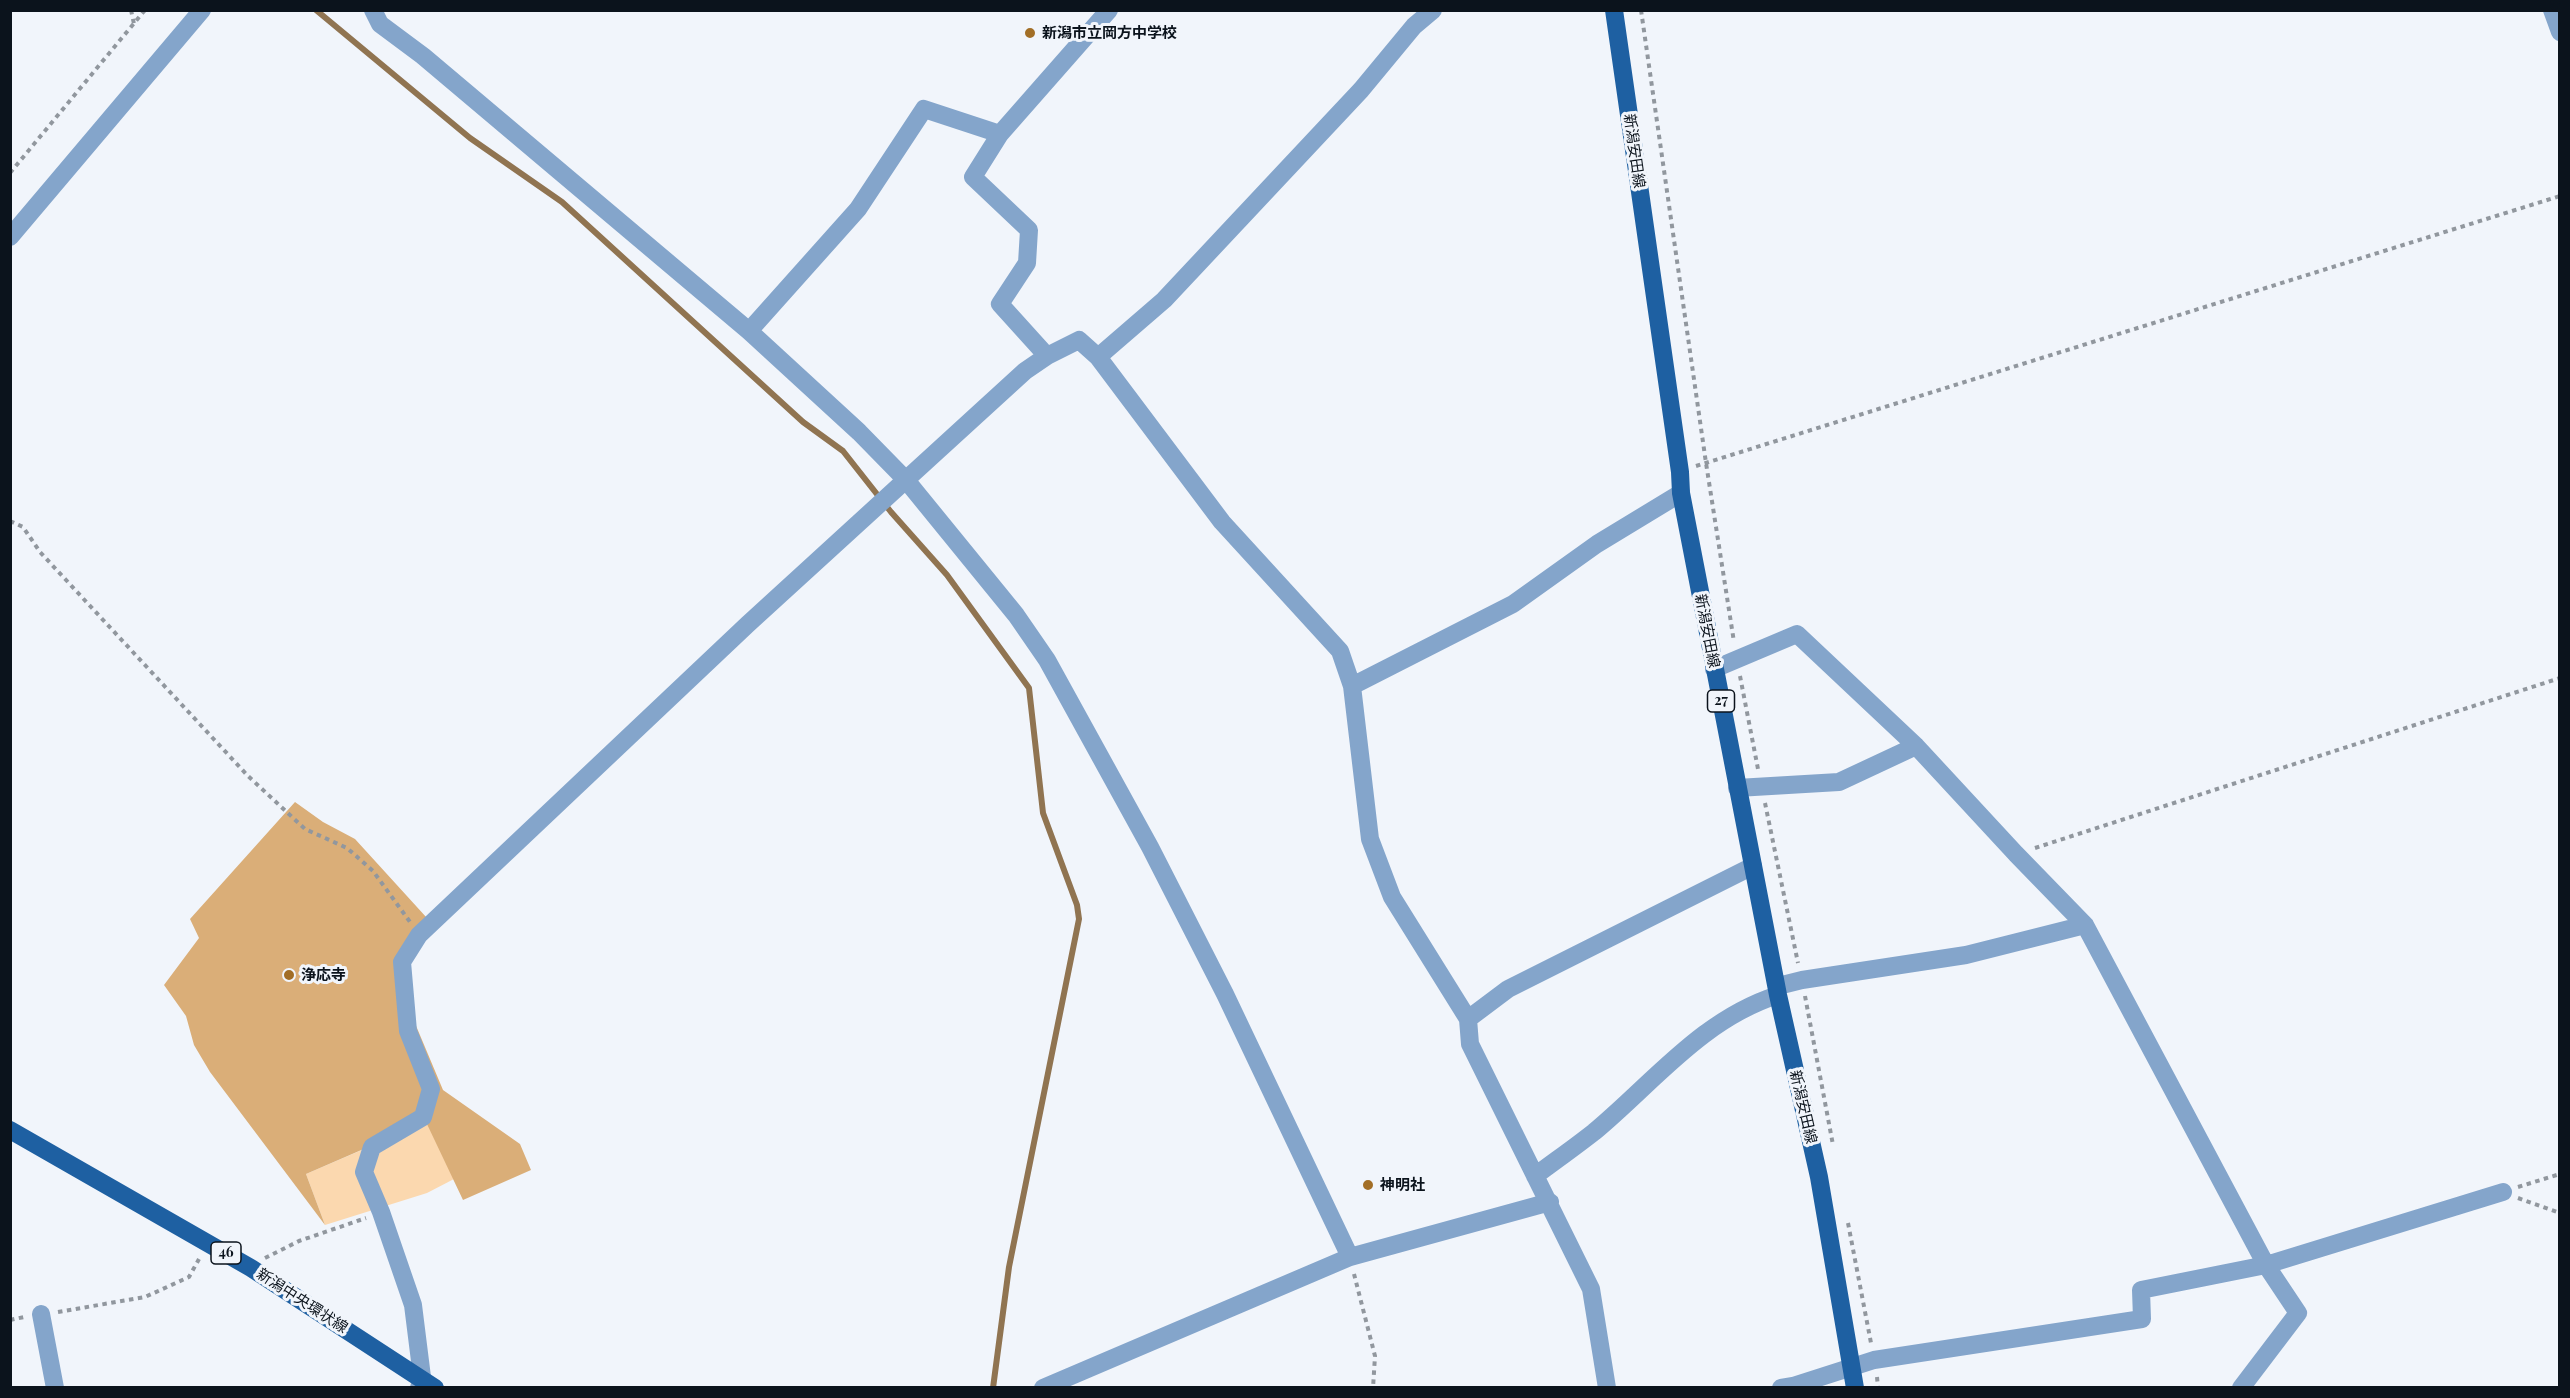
<!DOCTYPE html>
<html>
<head>
<meta charset="utf-8">
<style>
  body { margin:0 }
  #map { position:relative; width:2570px; height:1398px; overflow:hidden; background:#f1f5fb; font-family:"Playfair Display",serif }
  canvas { display:block }
  .frame { position:absolute; inset:0; border:12px solid #0b131c; pointer-events:none }
</style>
</head>
<body>
<div id="map">
<canvas width="2570" height="1398"></canvas>
<div class="frame"></div>
</div>
<script>
const g = document.querySelector('canvas').getContext('2d');
g.lineJoin = 'round';
function paint(path, color) {
  g.fillStyle = color;
  g.fill(path, 'evenodd');
}
function strokePath(path, color, width, dash) {
  g.strokeStyle = color;
  g.lineWidth = width;
  g.lineCap = dash ? 'butt' : 'round';
  g.setLineDash(dash || []);
  g.stroke(path);
}
function label(font, color, halo, rows, align = 'center') {
  g.font = font + ' "Playfair Display","Noto Sans JP",serif';
  g.lineWidth = 6;
  g.setLineDash([]);
  g.textBaseline = 'middle';
  g.strokeStyle = halo;
  g.fillStyle = color;
  for (const [text, x, y, turn = 0] of rows) {
    g.save();
    g.translate(x, y);
    g.rotate((+turn || 0) * Math.PI / 180);
    g.textAlign = isNaN(turn) ? turn : align;
    if (halo) g.strokeText(text, 0, 0);
    g.fillText(text, 0, 0);
    g.restore();
  }
}
paint(new Path2D(`
  M427,1122L454,1179L427,1193L325,1225L306,1174Z`), '#fbd8af');
paint(new Path2D(`
  M295,802L323,822L355,839L437,929L417,946L401,990L443,1090L520,1144L531,1170L463,1200L426,1122L306,1174L325,1225L210,1072L194,1045L186,1016L164,985L199,938L190,919Z`), '#daae78');
strokePath(new Path2D(`
  M316,10L470,138L562,202L803,422L843,451L891,512L947,575L1029,688L1043,813L1077,905L1079,919L1009,1267L993,1388`), '#907451', 6);
strokePath(new Path2D(`
  M131,10L134,24
  M1641,10L1706,463L1734,642
  M10,173L145,10
  M1696,466L2560,196
  M10,521L23,527L40,552L248,776L305,829L347,848L373,871L410,922
  M1740,676L1758,769
  M1765,803L1798,963
  M2035,848L2560,678
  M1805,996L1833,1145
  M2518,1187L2560,1174
  M2518,1198L2560,1213
  M1848,1223L1871,1343
  M265,1258L299,1241L366,1218
  M1354,1274L1375,1356L1373,1388
  M58,1312L145,1297L189,1277L199,1259
  M10,1320L24,1317
  M1877,1377L1878,1388`), '#91979e', 4, [4.5, 4.5]);
strokePath(new Path2D(`
  M373,10L380,24L423,56L749,331L859,432L906,480L1016,615L1047,660L1150,847L1225,994L1350,1257
  M2552,10L2560,32
  M1000,134L973,177L1029,230L1027,263L1000,304L1047,356
  M10,237L202,10
  M749,331L858,209L924,109L1000,134L1109,10
  M1098,357L1164,300L1361,90L1414,26L1433,10
  M1714,669L1797,634L1916,746L2016,854L2085,925L2266,1265L2298,1313L2241,1388
  M1352,686L1513,604L1597,544L1681,493
  M1737,788L1839,782L1916,746
  M1778,986L1802,980L1966,955L2085,925
  M1468,1019L1508,989L1753,866
  M1535,1176C1555,1161 1575,1147 1594,1132C1653,1083 1702,1019 1778,995
  M41,1314L55,1388
  M419,1388L422,1377L413,1305L381,1212L364,1172L372,1147L423,1117L431,1089L408,1031L402,962L419,935L748,624L1025,371L1047,356L1079,340L1098,357L1222,522L1340,651L1352,686L1370,839L1392,897L1468,1019L1470,1044L1591,1289L1607,1388
  M1043,1388L1350,1257L1550,1202
  M1781,1388L1793,1386L1874,1360L2142,1319L2141,1290L2266,1265L2503,1192`), '#84a5cb', 18);
strokePath(new Path2D(`
  M1614,10L1680,472L1681,493L1778,995L1819,1177L1855,1388
  M10,1130L251,1268L435,1388`), '#1e60a2', 18);
for (const [x, y, r, color] of [
  [1030,33,6,"#a26e26"],
  [289,975,6,"#a26e26"],
  [1368,1185,6,"#a26e26"]
]) {
  const dot = new Path2D();
  dot.arc(x, y, r, 0, 2 * Math.PI);
  g.fillStyle = color;
  g.fill(dot);
  strokePath(dot, '#f1f5fb', 2);
}
for (const [x, y, w] of [
  [1721,701,27],
  [226,1253,30]
]) {
  const box = new Path2D();
  box.roundRect(x - w / 2, y - 11, w, 22, 4.5);
  g.fillStyle = '#f1f5fb';
  g.fill(box);
  strokePath(box, '#0b131c', 1.5);
}
label('bold 14px', '#0b131c', null, [
  ["27",1721,701],
  ["46",226,1253]
]);
label('bold 15px', '#0b131c', '#f1f5fb', [
  ["新潟市立岡方中学校",1042,33],
  ["浄応寺",301,975],
  ["神明社",1380,1185]
], 'left');
label('15px', '#0b131c', '#f1f5fb', [
  ["新潟安田線",1634,151,82],
  ["新潟安田線",1707,631,79],
  ["新潟安田線",1803,1107,77],
  ["新潟中央環状線",302,1301,33]
]);
</script>
</body>
</html>
